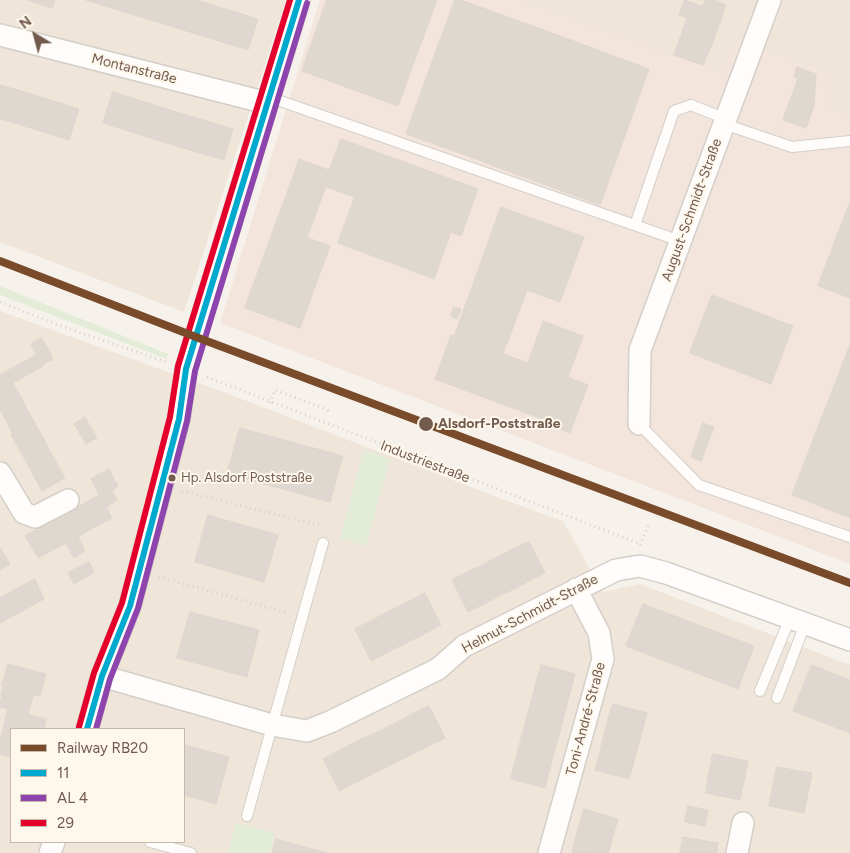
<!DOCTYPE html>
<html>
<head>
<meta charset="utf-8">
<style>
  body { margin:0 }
  #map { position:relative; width:850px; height:853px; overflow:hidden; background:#f6f2eb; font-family:Figtree,sans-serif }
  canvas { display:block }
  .legend { position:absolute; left:10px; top:728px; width:175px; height:115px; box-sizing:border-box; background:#fef7ec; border:1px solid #c6b9ac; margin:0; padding:6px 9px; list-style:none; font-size:15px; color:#725b4d }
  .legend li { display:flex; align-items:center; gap:10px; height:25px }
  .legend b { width:25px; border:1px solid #c6b9ac }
  .north { position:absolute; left:10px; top:10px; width:50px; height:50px; -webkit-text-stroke:4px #fef7ec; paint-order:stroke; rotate:323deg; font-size:14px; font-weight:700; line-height:20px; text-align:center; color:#725b4d }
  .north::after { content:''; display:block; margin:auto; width:18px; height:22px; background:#725b4d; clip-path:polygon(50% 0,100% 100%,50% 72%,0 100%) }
</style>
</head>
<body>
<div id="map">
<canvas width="850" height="853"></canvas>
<ul class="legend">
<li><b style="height:6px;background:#7a4b2a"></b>Railway RB20</li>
<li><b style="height:6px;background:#00a9ce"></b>11</li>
<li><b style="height:6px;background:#8e44ad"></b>AL 4</li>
<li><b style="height:6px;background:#e4002b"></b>29</li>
</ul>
<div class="north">N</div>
</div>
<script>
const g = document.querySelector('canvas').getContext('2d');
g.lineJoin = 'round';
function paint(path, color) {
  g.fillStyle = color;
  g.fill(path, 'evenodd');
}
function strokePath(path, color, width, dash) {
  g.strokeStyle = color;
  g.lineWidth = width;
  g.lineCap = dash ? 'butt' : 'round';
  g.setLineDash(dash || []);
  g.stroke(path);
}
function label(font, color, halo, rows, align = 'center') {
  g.font = font + ' Figtree,sans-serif';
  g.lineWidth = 4;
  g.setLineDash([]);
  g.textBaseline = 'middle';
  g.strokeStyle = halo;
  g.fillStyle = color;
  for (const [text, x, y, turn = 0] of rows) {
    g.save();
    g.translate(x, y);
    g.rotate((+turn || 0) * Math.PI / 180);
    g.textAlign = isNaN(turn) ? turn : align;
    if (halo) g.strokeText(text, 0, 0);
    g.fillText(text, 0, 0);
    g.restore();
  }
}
paint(new Path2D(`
  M0,0H286L184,312L0,242Z
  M516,0H850V117L829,109L827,73L735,41L720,73Z
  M0,311L226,393L502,499L563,521L603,592L640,584L850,665V853H0ZM11,729H184V842H11Z`), '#efe5d9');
paint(new Path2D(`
  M320,0H516L720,72L735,41L827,73L829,109L850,117V564L220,323Z`), '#f3e5dc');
paint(new Path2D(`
  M0,286L168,354L167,359L0,295Z
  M364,449L390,459L366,546L340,538Z
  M236,823L275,833L270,853H228Z`), '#e2ecd7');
const building = new Path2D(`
  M28,0H55L52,8Z
  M86,0H143L138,16Z
  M143,0H196L203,2L193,33L138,16Z
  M327,0H437L398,106L302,71Z
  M455,0H461L552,33L506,160L479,150L476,159L406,134Z
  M685,0L723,14L711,47L681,35L687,18L679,15Z
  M706,0H714L726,5L722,14L703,7Z
  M203,2L258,19L248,50L193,33Z
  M552,33L649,69L600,205L502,169Z
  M681,36L711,46L703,65L674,55Z
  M797,67L816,74L814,106L791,98L798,78L794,77Z
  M0,85L18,90L8,121L0,119Z
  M18,90L79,109L69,140L8,121Z
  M113,92L173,111L163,142L103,123Z
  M791,98L814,106L806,128L783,120Z
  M173,111L233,129L224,160L163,142Z
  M341,139L478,189L461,236L324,186Z
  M479,150L506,160L502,169L476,159Z
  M299,159L329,170L324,186L294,175Z
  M294,175L326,186L307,238L275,226Z
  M355,197L451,232L434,279L338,243Z
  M850,202V298L818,286Z
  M501,207L584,237L560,302L527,290L503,354L528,363L543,321L583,336L568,377L588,385L570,433L560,429L561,426L435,379L451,335L454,336Z
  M275,226L330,246L300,328L245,308Z
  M712,295L793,326L771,384L690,353Z
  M454,307L461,309L457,319L451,316Z
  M42,338L48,349L37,355L31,344Z
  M850,345V518L792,495Z
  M48,349L53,359L42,365L43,366L13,383L7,371Z
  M7,372L22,399L0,410V375Z
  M22,399L28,411L7,422L0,410Z
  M28,411L35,423L13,434L7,422Z
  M85,417L91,428L80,434L74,424Z
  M35,423L50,451L27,463L11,435Z
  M703,423L714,427L701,461L691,457Z
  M91,428L97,438L86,444L80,434Z
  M240,428L343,456L330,502L227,474Z
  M50,451L65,478L42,491L27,463Z
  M109,469L118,486L112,490L117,500L106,507L112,518L93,528L81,505L99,495L91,479Z
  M81,505L93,528L78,537L85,551L74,558L53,521Z
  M208,515L278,535L264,582L195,562Z
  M53,521L66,543L38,558L25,536Z
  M529,542L545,573L529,581L513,549Z
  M0,548L10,564L0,570Z
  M513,549L529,581L514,589L498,557Z
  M498,557L514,589L499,596L483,565Z
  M89,562L94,572L85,578L79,567Z
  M483,565L499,596L484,604L468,572Z
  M79,567L85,578L74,584L68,573Z
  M468,572L484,604L468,612L452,580Z
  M35,579L44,599L0,623V598Z
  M425,593L441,625L424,634L408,602Z
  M408,602L424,634L406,643L390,611Z
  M643,604L754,646L738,689L626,646Z
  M390,611L406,643L388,652L373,620Z
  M190,612L259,630L247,677L177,658Z
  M373,620L388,652L371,661L355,629Z
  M8,664L46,674L40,696L2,686Z
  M541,665L575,674L570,693L536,684Z
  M812,665L850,680V733L793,711Z
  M536,684L570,693L565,712L531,703Z
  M4,686L33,695L31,705L1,696Z
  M2,696L30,705L28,715L0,707Z
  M531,703L565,712L560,731L526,721Z
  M613,704L647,713L643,729L608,720Z
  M429,706L445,738L427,747L411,715Z
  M8,709L46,719L44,729H11V734L3,731Z
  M411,715L427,747L409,756L394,724Z
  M608,720L643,729L638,746L604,736Z
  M526,721L560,731L555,750L521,740Z
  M394,724L409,756L392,764L376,733Z
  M3,731L11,734V757L0,754V740Z
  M376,733L392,764L374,773L358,741Z
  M604,736L638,746L634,762L600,753Z
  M521,740L555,750L550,768L516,759Z
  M358,741L374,773L357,782L341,750Z
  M184,745L229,757L216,804L184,795Z
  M341,750L357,782L339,791L323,759Z
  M600,753L634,762L629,779L595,770Z
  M713,754L748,761L744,781L709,774Z
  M516,759L550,768L545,788L511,779Z
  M777,767L812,773L808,793L773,786Z
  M709,774L744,781L740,800L706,793Z
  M773,786L808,793L804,813L769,806Z
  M688,806L708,810L705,826L685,822Z
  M584,809L618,819L613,836L579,826Z
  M579,826L613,836L609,852L575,842Z
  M683,837L718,843L717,853H680Z
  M276,839L327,853H272Z
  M575,842L609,852V853H572Z`);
paint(building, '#dfd8d1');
strokePath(building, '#dfd6cd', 1);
const service = new Path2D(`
  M269,97L680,241
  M724,124L792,147L850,141
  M635,225L674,111L691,105L726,119
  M639,424L699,485L850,537
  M760,691L790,618
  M777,698L805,624
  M247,816L323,543
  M150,842L191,853`);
const minor = new Path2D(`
  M0,35L267,103
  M639,424L640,350L770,0
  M0,473L24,513L35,517L68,500
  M102,676L272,725L307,731L330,722L438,669L464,646L616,570L640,566L666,573L850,640
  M87,729L102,676L130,606L145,549L179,419L186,369L299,0
  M50,853L54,842
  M549,853L603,659L599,633L576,589
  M737,853L743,823`);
strokePath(service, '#d4cfc8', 12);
strokePath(minor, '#d4cfc8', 24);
strokePath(new Path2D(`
  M0,302L56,324L166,362
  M207,377L638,543
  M270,403L275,390L328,410L329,406
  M182,491L322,526
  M640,545L649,524
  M159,577L288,613`), '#d7d0cb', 3, [1, 4]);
strokePath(service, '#fefdfc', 10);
strokePath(minor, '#fefdfc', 21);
strokePath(new Path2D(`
  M87,729L102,676L130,606L179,419L186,369L299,0`), '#00a9ce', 6);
strokePath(new Path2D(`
  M96,729L110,679L138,608L187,421L195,371L307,3`), '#8e44ad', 6);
strokePath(new Path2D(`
  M79,727L94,673L122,603L170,417L178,366L290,0`), '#e4002b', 6);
strokePath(new Path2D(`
  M0,261L196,337L850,583`), '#7a4b2a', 8);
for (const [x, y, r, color] of [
  [426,424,8,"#725b4d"],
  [172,478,4.5,"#725b4d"]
]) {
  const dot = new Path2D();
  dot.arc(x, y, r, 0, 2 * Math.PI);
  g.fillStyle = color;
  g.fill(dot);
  strokePath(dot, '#fef7ec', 2);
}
label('13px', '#725b4d', '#fef7ec', [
  ["Hp. Alsdorf Poststraße",181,478]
], 'left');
label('14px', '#725b4d', '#fef7ec', [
  ["Montanstraße",134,69,14],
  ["August-Schmidt-Straße",692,210,-70],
  ["Industriestraße",425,462,21],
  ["Helmut-Schmidt-Straße",530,614,-28],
  ["Toni-André-Straße",586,719,-75]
]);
label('bold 14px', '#725b4d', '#fef7ec', [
  ["Alsdorf-Poststraße",438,424]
], 'left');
</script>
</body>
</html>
